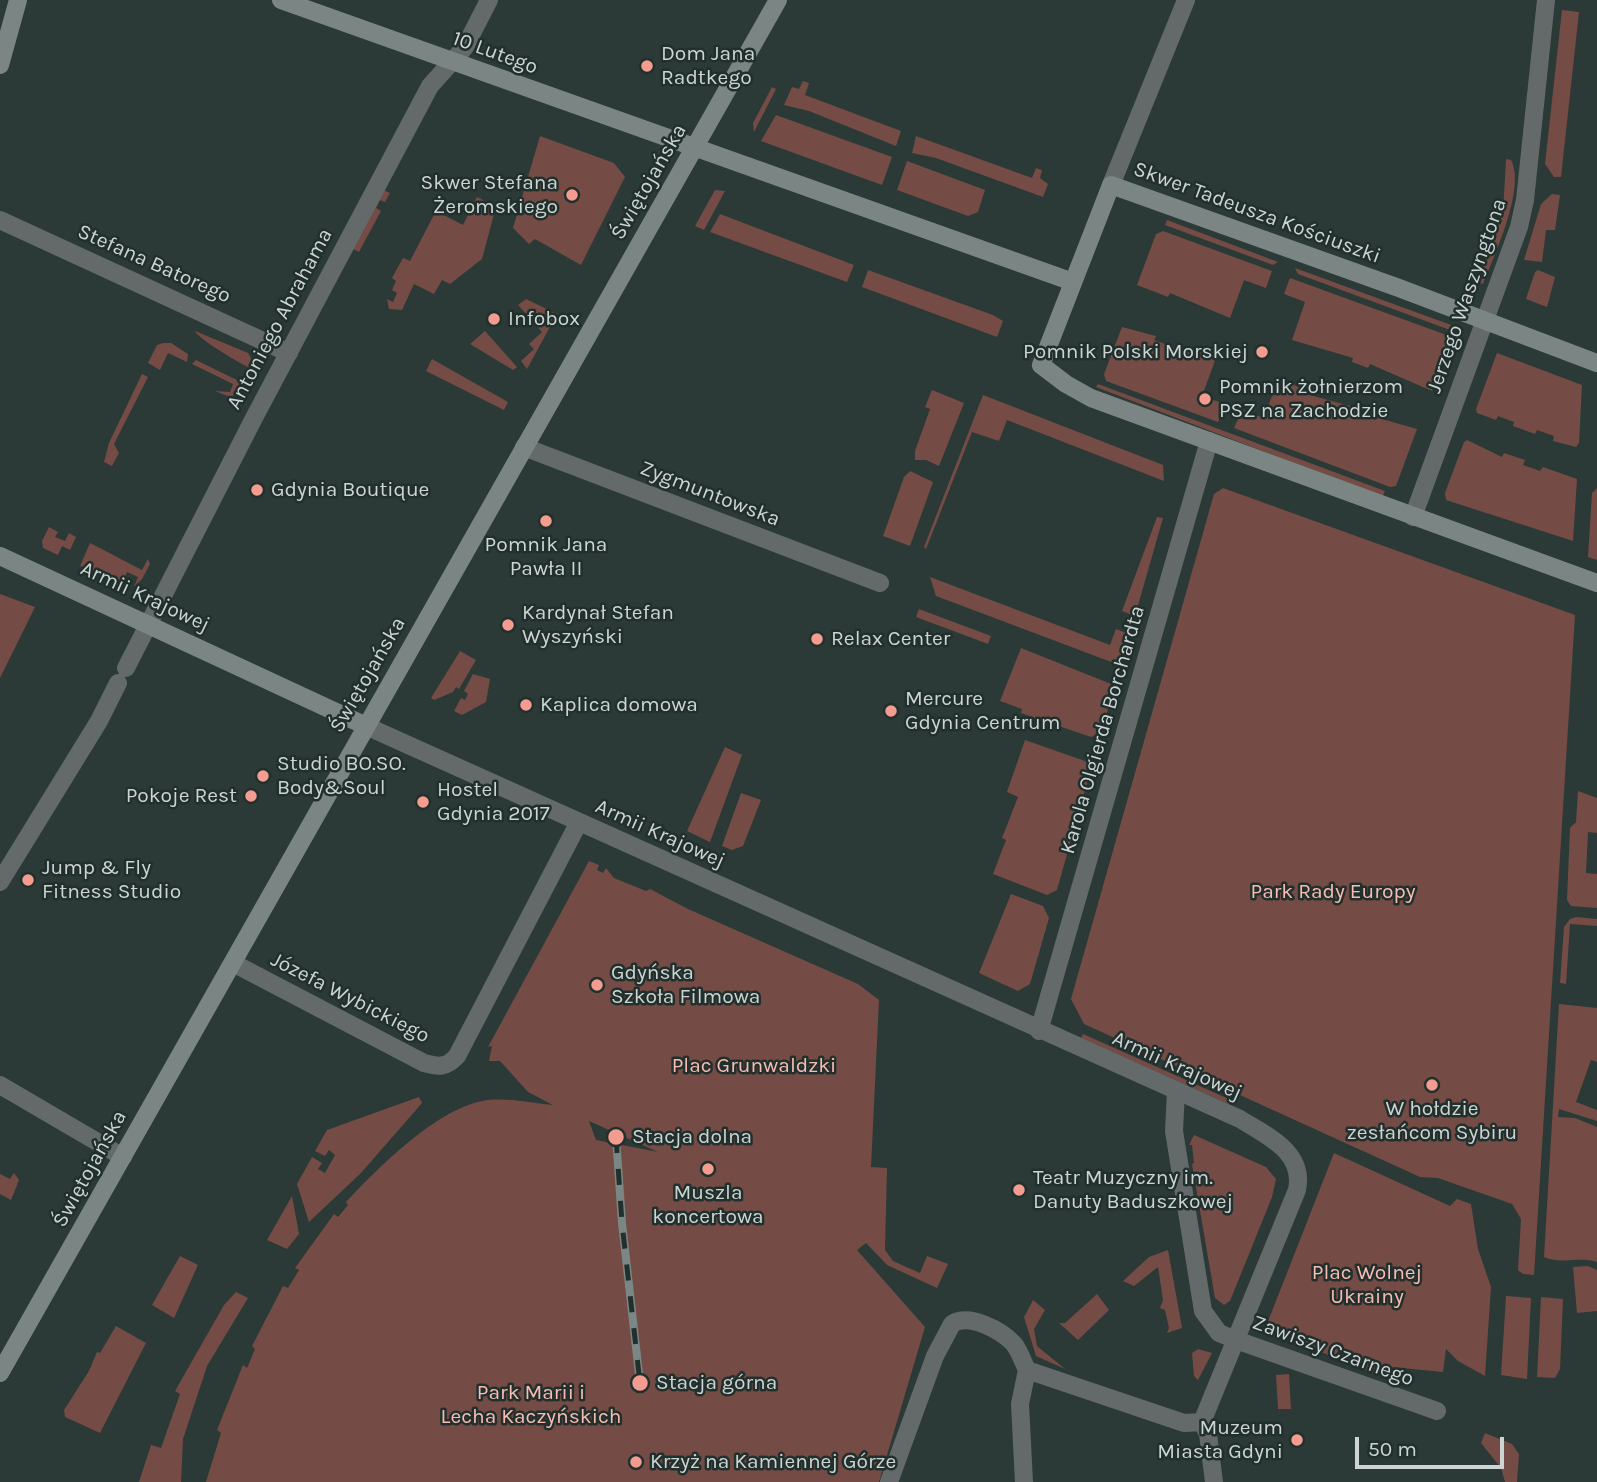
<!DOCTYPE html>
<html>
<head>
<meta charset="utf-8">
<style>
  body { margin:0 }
  #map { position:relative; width:1597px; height:1482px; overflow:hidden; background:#2b3a37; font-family:Karla,sans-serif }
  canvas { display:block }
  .scale { position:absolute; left:1355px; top:1437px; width:149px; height:32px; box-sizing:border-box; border:4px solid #cdd5d4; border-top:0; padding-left:9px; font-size:21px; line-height:24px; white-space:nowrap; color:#cdd5d4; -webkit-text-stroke:5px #22302d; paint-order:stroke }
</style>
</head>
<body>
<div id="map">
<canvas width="1597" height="1482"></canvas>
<div class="scale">50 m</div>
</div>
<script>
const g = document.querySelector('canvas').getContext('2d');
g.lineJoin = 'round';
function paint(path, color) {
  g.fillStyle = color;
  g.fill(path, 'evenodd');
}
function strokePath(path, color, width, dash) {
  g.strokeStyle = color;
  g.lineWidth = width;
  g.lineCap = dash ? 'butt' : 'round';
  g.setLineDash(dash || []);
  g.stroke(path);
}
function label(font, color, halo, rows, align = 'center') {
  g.font = font + ' Karla,sans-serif';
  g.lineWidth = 5;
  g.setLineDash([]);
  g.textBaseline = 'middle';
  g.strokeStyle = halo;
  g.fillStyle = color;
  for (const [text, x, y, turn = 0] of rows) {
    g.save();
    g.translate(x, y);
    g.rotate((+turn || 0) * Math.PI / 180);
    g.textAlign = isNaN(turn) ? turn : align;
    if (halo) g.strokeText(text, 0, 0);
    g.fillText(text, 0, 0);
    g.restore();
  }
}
paint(new Path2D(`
  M1562,10L1579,12L1561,177H1554L1545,164Z
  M803,81L809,83L805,95L901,131L896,146L809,111L784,105L792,87L799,89Z
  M772,87L776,89L754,132L753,123Z
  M776,115L892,157L882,185L761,141Z
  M540,136L614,163L625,177L581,265L535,239L529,244L513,228Z
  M916,136L1032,178L1036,168L1042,170L1040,178L1048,184L1043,197L936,158L912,153Z
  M1506,159L1511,160C1526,188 1494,256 1483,284L1477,282L1503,213Z
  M907,161L985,190L978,212L968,216L897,190Z
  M379,188L390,193L385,202L380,200L376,208L381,211L359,252L353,249Z
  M715,190L725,191L704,230L695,226Z
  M1552,194L1560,195L1555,230H1546L1542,262L1524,260L1541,204Z
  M477,197L493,205L490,212L494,214L482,259L450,284L442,280L434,294L414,284L402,310L389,309L387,299L393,302L397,293L392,290L396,281L392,278L403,258L410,261L436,211L463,225Z
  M720,214L854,265L847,282L710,232Z
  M1167,220L1278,262L1273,265L1165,225Z
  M1163,231L1272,271L1266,288L1244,280L1230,318L1170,293L1168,297L1137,285L1156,234Z
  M1295,268L1451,325L1450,330L1298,274Z
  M868,270L993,315L1003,321L997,337L862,287Z
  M1538,270L1555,277L1547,307L1526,299L1535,272Z
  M1290,278L1452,337L1432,391L1370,364L1368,368L1352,362L1353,358L1292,340L1305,302L1284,294Z
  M526,299L557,314L527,369L521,361L534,349L529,344L542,332L518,305Z
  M1122,327L1156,336L1154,340L1185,351L1186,347L1216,358L1202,396L1225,404L1218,422L1106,381L1104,374Z
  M195,331L248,353L253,362L250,368C241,364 198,339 195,331Z
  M485,331L517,367L513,370L470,344Z
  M163,343H171L188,354L187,362L168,353L160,370L148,363L157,345Z
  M1497,353L1582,385L1579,443L1576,447L1553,441L1554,436L1537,430L1535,434L1513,426L1514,422L1498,416L1496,420L1477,413L1476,409Z
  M432,359L508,402L504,410L426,371Z
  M196,360L243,383L238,393L230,397L215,391L230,392L233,384L192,364Z
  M142,374L148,377L114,444L119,453L112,466L104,462L109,443Z
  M1278,379L1307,390L1306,394L1354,407V411L1417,429L1396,486L1390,487L1234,428L1242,410L1264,418Z
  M1098,384L1385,491L1382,497L1096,387Z
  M932,390L964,403L939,466L926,460H915V451L930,409L925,407Z
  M983,395L1163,465L1164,481L1007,420L999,441L972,432L926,549L924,547Z
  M1467,440L1502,457L1504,453L1525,460L1523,465L1540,471L1543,467L1577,479L1573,541L1446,500L1445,493L1464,442Z
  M910,471L933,482L910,546L883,536L904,477Z
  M1223,488L1575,615L1534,1275L1523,1274L1518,1270L1521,1219L1512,1204L1438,1178L1420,1177L1084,1024L1071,999L1214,494Z
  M1597,488V560L1588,557L1592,493Z
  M1157,517L1163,518L1135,616L1122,611Z
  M49,527L58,532L55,537L65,541L69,533L76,537L70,550L62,546L58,555L43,548L42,541Z
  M90,543L142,570L148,559L150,564L142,579L134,587L138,577L127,572L122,584L80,566Z
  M930,577L1110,645L1116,629L1129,634L1122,659L1114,663L936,596Z
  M0,594L35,607L0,678Z
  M919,609L991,636L988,644L916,617Z
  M1021,648L1111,684L1113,689L1102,733L1091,737L1021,713L1022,709L1000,701Z
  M460,651L476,660L459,689L456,687L453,692L434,700L431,698Z
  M473,674L490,679L486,702L462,715L454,711L461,698L465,700L468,694L464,691Z
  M1025,740L1085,761L1091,769L1057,890L1047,895L993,874L1006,840L1002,838L1018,797L1007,792Z
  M725,747L742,755L710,842L687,831Z
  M1578,791L1597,798V833L1588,832L1586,873L1597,874V908L1571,906L1567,900L1570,828L1576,822Z
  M741,793L761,800L743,846L732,850L722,846Z
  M589,861L599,865L597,870L603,873L606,868L614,878L646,891L650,889L688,909L858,984L879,1000L871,1167L887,1168L885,1250L893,1261L920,1273L927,1256L948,1264L937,1288L887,1265L866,1243L857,1250L925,1327L879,1482H206L221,1433L217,1430L243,1365L247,1368L255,1349L252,1346L283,1286L288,1288L299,1270L295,1268L334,1214L338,1217L348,1205L346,1202C379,1167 439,1106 488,1100C510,1098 531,1103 553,1105L528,1092L500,1061H489L492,1046L488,1047ZM589,1121L658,1152L596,1140Z
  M1011,894L1043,906L1049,918L1030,984L1018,991L979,973Z
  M1576,917L1597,919V926L1570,924L1566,984L1560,983L1564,927L1570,919Z
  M1559,1004L1597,1008V1062L1591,1060L1576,1102L1597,1110V1121L1559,1109L1558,1117L1575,1118L1597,1127V1262C1579,1256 1562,1265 1544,1257Z
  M1083,1034L1231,1100L1229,1104L1081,1038Z
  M419,1097L422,1103L361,1173L309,1222L297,1184L312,1157L322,1163L318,1169L325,1173L335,1155L329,1150L325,1156L315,1151L327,1130Z
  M1194,1135L1266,1167L1276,1179L1272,1197L1230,1301L1224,1305L1215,1298L1192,1164L1194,1163L1192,1145H1189Z
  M1334,1153L1450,1206L1457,1199L1471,1204L1478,1249L1491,1287L1485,1376L1458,1361L1446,1349L1443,1372L1382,1366L1377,1375L1265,1329Z
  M14,1173L19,1180L11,1200L0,1194V1174L10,1179Z
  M292,1196L299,1234L287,1249L267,1240Z
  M1168,1250L1182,1328L1167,1333L1169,1328L1165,1310L1160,1308L1163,1300L1158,1267L1134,1286L1123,1281L1149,1257Z
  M180,1256L198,1265L174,1318L152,1305Z
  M1588,1266L1597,1270V1311L1577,1313L1573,1267Z
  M236,1292L248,1298L207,1366L183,1439L181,1482H139L151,1445L161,1448L180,1394L175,1391L224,1305Z
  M1097,1294L1109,1310L1078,1340L1059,1323H1065Z
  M1506,1296L1531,1298L1527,1379L1501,1375Z
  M1541,1297L1563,1299L1560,1369L1555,1378L1537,1377Z
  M1033,1300L1045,1310L1034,1329L1037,1346L1065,1369L1036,1356L1024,1317Z
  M116,1326L146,1343L100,1433L65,1417L64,1410L89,1371L97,1352L100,1353Z
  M1198,1349L1212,1353L1198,1380L1194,1376L1192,1353Z
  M1289,1374L1291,1409H1278L1276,1375Z
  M1485,1433L1512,1444L1519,1454L1517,1482H1505L1501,1468L1481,1443Z`), '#754b45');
strokePath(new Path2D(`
  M1111,185L1186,0
  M0,220L289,353
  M524,447L880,583
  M1413,517L1519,227L1525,200L1546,0
  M126,668L254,418L430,86L465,47L489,0
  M366,726L1240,1119C1267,1136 1305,1152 1297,1190L1202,1422
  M0,882L99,721L118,683
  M233,963L424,1063C439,1067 446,1068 457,1056L579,822
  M1039,1031L1209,441
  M0,1085L123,1157
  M1176,1090L1174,1131L1203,1311L1219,1333L1236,1340L1437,1411
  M1027,1370L1184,1423L1202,1422
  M1202,1422L1208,1434L1214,1482
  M889,1482L935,1356L952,1324C969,1313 1001,1330 1014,1344C1020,1352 1023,1362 1027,1370
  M1024,1482L1020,1404L1027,1370`), '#636a69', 18);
strokePath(new Path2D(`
  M281,0L1073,282
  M0,65L18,0
  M1597,363L1399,288L1111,185L1041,365L1066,384L1091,398L1597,583
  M0,556L366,726
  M0,1373L778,0`), '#7b8684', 18);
const rail = new Path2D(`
  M616,1137L622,1223L640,1383`);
strokePath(rail, '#7b8785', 8);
strokePath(rail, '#22302d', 5, [16]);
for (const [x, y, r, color] of [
  [647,66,7,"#f59c91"],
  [572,195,7,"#f59c91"],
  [494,319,7,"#f59c91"],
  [1262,352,7,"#f59c91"],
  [1205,399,7,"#f59c91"],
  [257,490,7,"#f59c91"],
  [546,521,7,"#f59c91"],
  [508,625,7,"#f59c91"],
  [817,639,7,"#f59c91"],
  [526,705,7,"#f59c91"],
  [891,711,7,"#f59c91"],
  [263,776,7,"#f59c91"],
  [251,796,7,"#f59c91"],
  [423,802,7,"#f59c91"],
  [28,880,7,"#f59c91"],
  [597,985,7,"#f59c91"],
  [1432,1085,7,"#f59c91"],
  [616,1137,9,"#f59c91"],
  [708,1169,7,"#f59c91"],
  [1019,1190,7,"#f59c91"],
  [640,1383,9,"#f59c91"],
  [1297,1440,7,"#f59c91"],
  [636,1462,7,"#f59c91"]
]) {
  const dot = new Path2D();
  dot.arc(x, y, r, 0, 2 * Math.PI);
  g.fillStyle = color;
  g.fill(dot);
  strokePath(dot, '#22302d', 2.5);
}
label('21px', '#cdd5d4', '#22302d', [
  ["10 Lutego",495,53,20],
  ["Świętojańska",649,182,-60],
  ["Skwer Tadeusza Kościuszki",1257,213,20],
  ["Stefana Batorego",154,264,24],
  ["Jerzego Waszyngtona",1467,296,-71],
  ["Antoniego Abrahama",280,319,-62],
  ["Zygmuntowska",710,494,21],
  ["Armii Krajowej",145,597,25],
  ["Świętojańska",368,675,-60],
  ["Karola Olgierda Borchardta",1103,730,-74],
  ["Armii Krajowej",660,834,24],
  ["Józefa Wybickiego",350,998,27],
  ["Armii Krajowej",1177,1066,24],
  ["Świętojańska",90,1169,-61],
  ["Zawiszy Czarnego",1333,1351,20]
]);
label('21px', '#cdd5d4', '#22302d', [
  ["Dom Jana",661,54],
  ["Radtkego",661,78],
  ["Skwer Stefana",558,183,"right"],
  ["Żeromskiego",558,207,"right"],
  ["Infobox",508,319],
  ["Pomnik Polski Morskiej",1248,352,"right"],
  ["Pomnik żołnierzom",1219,387],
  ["PSZ na Zachodzie",1219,411],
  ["Gdynia Boutique",271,490],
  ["Pomnik Jana",546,545,"center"],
  ["Pawła II",546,569,"center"],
  ["Kardynał Stefan",522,613],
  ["Wyszyński",522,637],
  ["Relax Center",831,639],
  ["Mercure",905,699],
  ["Gdynia Centrum",905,723],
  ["Kaplica domowa",540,705],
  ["Studio BO.SO.",277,764],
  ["Body&Soul",277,788],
  ["Hostel",437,790],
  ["Gdynia 2017",437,814],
  ["Pokoje Rest",237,796,"right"],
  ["Jump & Fly",42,868],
  ["Fitness Studio",42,892],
  ["Gdyńska",611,973],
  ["Szkoła Filmowa",611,997],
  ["W hołdzie",1432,1109,"center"],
  ["zesłańcom Sybiru",1432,1133,"center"],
  ["Stacja dolna",632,1137],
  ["Teatr Muzyczny im.",1033,1178],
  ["Danuty Baduszkowej",1033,1202],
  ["Muszla",708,1193,"center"],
  ["koncertowa",708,1217,"center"],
  ["Stacja górna",656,1383],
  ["Muzeum",1283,1428,"right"],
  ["Miasta Gdyni",1283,1452,"right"],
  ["Krzyż na Kamiennej Górze",650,1462]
], 'left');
label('21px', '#f9bcb3', '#22302d', [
  ["Park Rady Europy",1333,892],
  ["Plac Grunwaldzki",754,1066],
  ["Plac Wolnej",1367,1273],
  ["Ukrainy",1367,1297],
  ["Park Marii i",531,1393],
  ["Lecha Kaczyńskich",531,1417]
]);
</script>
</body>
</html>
